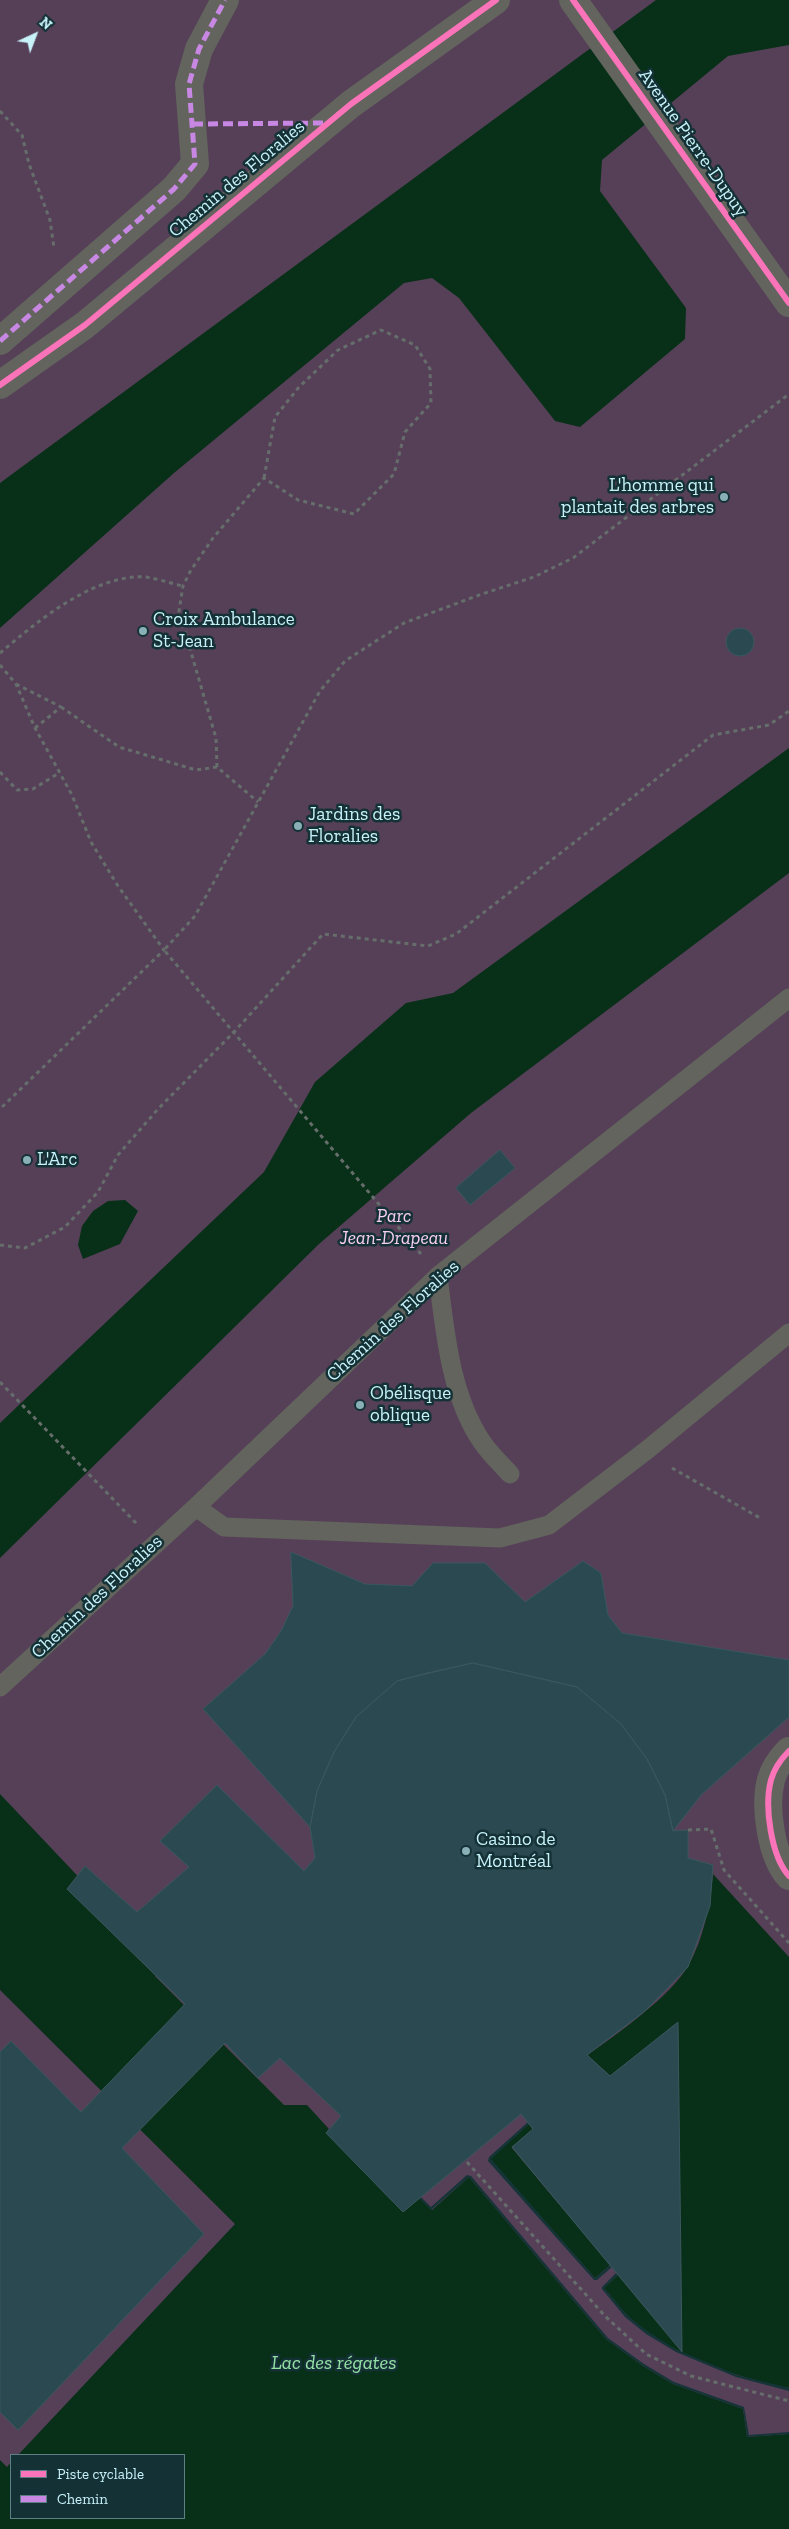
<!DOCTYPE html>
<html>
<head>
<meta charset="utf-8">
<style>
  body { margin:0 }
  #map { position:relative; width:789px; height:2529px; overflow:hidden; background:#153438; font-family:"Zilla Slab",serif }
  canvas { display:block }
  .legend { position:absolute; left:10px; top:2454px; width:175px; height:65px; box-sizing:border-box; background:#143136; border:1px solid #5c7e84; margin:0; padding:6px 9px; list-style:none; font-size:15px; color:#c8f2fa }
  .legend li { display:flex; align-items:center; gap:10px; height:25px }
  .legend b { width:25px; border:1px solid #5c7e84 }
  .north { position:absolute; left:10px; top:10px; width:50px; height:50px; -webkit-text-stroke:4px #143136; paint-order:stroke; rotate:43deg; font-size:14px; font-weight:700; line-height:20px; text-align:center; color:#c8f2fa }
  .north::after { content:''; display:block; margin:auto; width:18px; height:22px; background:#c8f2fa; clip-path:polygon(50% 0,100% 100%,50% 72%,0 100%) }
</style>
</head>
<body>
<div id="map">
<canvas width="789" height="2529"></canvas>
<ul class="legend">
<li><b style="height:6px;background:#fb73b8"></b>Piste cyclable</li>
<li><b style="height:6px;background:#c787e3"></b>Chemin</li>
</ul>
<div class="north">N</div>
</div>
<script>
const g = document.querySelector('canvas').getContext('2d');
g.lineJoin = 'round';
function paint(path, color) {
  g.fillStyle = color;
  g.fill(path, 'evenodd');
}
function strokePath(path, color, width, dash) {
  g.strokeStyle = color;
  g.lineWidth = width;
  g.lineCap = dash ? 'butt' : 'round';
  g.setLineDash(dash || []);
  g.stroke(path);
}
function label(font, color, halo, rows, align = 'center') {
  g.font = font + ' "Zilla Slab",serif';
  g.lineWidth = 5;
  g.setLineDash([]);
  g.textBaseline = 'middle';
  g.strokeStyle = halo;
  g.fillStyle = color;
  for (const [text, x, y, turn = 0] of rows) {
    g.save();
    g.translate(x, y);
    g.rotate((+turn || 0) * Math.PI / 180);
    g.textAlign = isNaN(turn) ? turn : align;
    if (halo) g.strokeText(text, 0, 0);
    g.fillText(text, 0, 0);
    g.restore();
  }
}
paint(new Path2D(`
  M0,0H789V2529H0ZM11,2455H184V2518H11Z`), '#564058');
paint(new Path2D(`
  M656,0H789V45L728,56L602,160L600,191L686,308L685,339L580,427L555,421L459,298L432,278L404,283L174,473L0,628V483Z
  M789,748V873L471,1113L319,1244L0,1558V1423L264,1172L315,1082L406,1003L453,993Z
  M125,1200L138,1211L120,1244L83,1259L78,1245L82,1226L93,1211L108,1201Z
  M0,1794L162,1965L155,1976L284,2105H307L329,2129L326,2133L403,2212L419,2198L432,2210L469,2177L606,2339L643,2366L673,2384L743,2409L747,2437L789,2434V2529H0V2460L7,2467L11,2462V2518H184V2455H18L235,2224L0,1990Z
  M713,1874L789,1957V2388C736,2378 665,2353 626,2314C618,2306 612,2297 604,2288L618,2275L681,2350L678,2023L610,2076L587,2055C615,2036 672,1995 688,1966C704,1938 710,1905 713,1874Z
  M529,2124L533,2129L512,2148L610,2265L595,2278L490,2159Z`), '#082f17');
paint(new Path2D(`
  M528,2122L529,2124L491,2159L595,2278L610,2265L612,2267L597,2280H594L488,2161L489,2157Z
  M467,2175L471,2176L608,2338L644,2364L674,2382L744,2407L749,2435L789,2432V2434L747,2437L743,2409L673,2384L643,2366L606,2339L469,2177L431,2210L419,2198L421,2197L431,2207Z
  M616,2273L618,2275L604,2288L627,2315L647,2331L677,2350L704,2361L737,2375L789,2388V2391L736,2377L676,2352L646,2334L625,2317L602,2289V2287Z`), '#153438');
const building = new Path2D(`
  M726 642a14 14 0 1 1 28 0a14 14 0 1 1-28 0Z
  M500,1150L515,1168L470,1205L456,1188Z
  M291,1552L365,1584L412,1586L433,1563H485L525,1602L583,1561L601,1573L608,1615L622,1633L789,1660V1717L701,1795L673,1831L665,1795L647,1759L621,1724L577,1687L473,1663L427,1673L397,1681L356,1717L334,1752L317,1791L310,1827L203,1709L265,1654L281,1631L293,1606Z
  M473,1663L577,1687L621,1724L647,1759L665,1795L673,1831L688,1830V1858L713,1865L710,1906L688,1967L645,2011L587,2055L610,2076L678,2022L682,2352L512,2147L533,2129L521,2114L403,2212L326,2133L341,2116L280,2058L258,2078L225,2043L122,2148L204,2234L18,2430L0,2412V2052L11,2041L81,2112L185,2004L67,1889L85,1866L137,1912L189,1867L160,1841L217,1785L304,1871L315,1858L310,1827L317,1791L334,1752L356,1717L397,1681Z`);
paint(building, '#2b4950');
strokePath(building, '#3a575e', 1);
strokePath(new Path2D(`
  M0,111L22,135L29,164L50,220L54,248
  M0,653C37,622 84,582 134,577C149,575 168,583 183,586
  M0,665L16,684L35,728L72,795L91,842L118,886L164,950L0,1109
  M16,684L61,707L35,728
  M61,707L119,747L196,770L217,767L258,802
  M217,767L216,738L179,611L183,586L191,570L213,538L264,478L298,500L354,514L394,474L405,432L431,403L430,369L415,345L381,330L338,350L299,387L275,417L264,478
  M0,772L17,790L33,789L59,773
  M0,1245L25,1248L65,1227L98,1192L118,1155L158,1109L234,1032L323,934L428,946L456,934L713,735L769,725L789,711
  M421,1254L164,950L195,916L320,691L345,661L404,623L482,594L534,577L573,558L789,394
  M0,1382L136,1523
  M672,1468L760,1518
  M688,1830L711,1829L724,1870L789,1943
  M467,2162L605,2316L646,2354L691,2376L789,2401`), '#666e6c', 3, [4, 4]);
strokePath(new Path2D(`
  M438,1276C445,1331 450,1395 482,1442C490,1454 501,1464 510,1474
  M196,1507L224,1527L500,1538L549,1525L647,1450L789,1333
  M0,1687L196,1507L438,1276L789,998`), '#62645d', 19);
strokePath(new Path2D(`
  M0,341L174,189L195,164L189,84L199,49L225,0
  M0,385L85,325L351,104L496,0`), '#62645d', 28);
strokePath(new Path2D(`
  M789,1751C781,1759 774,1769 771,1780C764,1806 771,1856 789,1876`), '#62645d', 28);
strokePath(new Path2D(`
  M573,0L789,303`), '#62645d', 28);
strokePath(new Path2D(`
  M193,124L328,123
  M0,341L174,189L195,164L189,84L199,49L225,0`), '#c787e3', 5, [10, 5]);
strokePath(new Path2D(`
  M573,0L789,303
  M0,385L85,325L351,104L496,0
  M789,1751C781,1759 774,1769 771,1780C764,1806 771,1856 789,1876`), '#fb73b8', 6);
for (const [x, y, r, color] of [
  [724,497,5,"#89b0b6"],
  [143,631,5,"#89b0b6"],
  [298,826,5,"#89b0b6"],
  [27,1160,5,"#89b0b6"],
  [360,1405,5,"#89b0b6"],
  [466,1851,5,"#89b0b6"]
]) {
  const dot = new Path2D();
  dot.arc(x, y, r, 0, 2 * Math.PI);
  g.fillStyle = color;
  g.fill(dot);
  strokePath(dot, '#143136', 2);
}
label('19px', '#c8f2fa', '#143136', [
  ["Avenue Pierre-Dupuy",693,143,55],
  ["Chemin des Floralies",237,179,-40],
  ["Chemin des Floralies",393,1321,-42],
  ["Chemin des Floralies",97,1597,-43]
]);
label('19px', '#c8f2fa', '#143136', [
  ["L'homme qui",714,486,"right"],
  ["plantait des arbres",714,508,"right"],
  ["Croix Ambulance",153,620],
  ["St-Jean",153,642],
  ["Jardins des",308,815],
  ["Floralies",308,837],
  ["L'Arc",37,1160],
  ["Obélisque",370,1394],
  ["oblique",370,1416],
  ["Casino de",476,1840],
  ["Montréal",476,1862]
], 'left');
label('italic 19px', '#f9cff4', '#143136', [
  ["Parc",394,1217],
  ["Jean-Drapeau",394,1239]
]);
label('italic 20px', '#95e1a5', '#143136', [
  ["Lac des régates",334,2363]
]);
</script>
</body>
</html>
